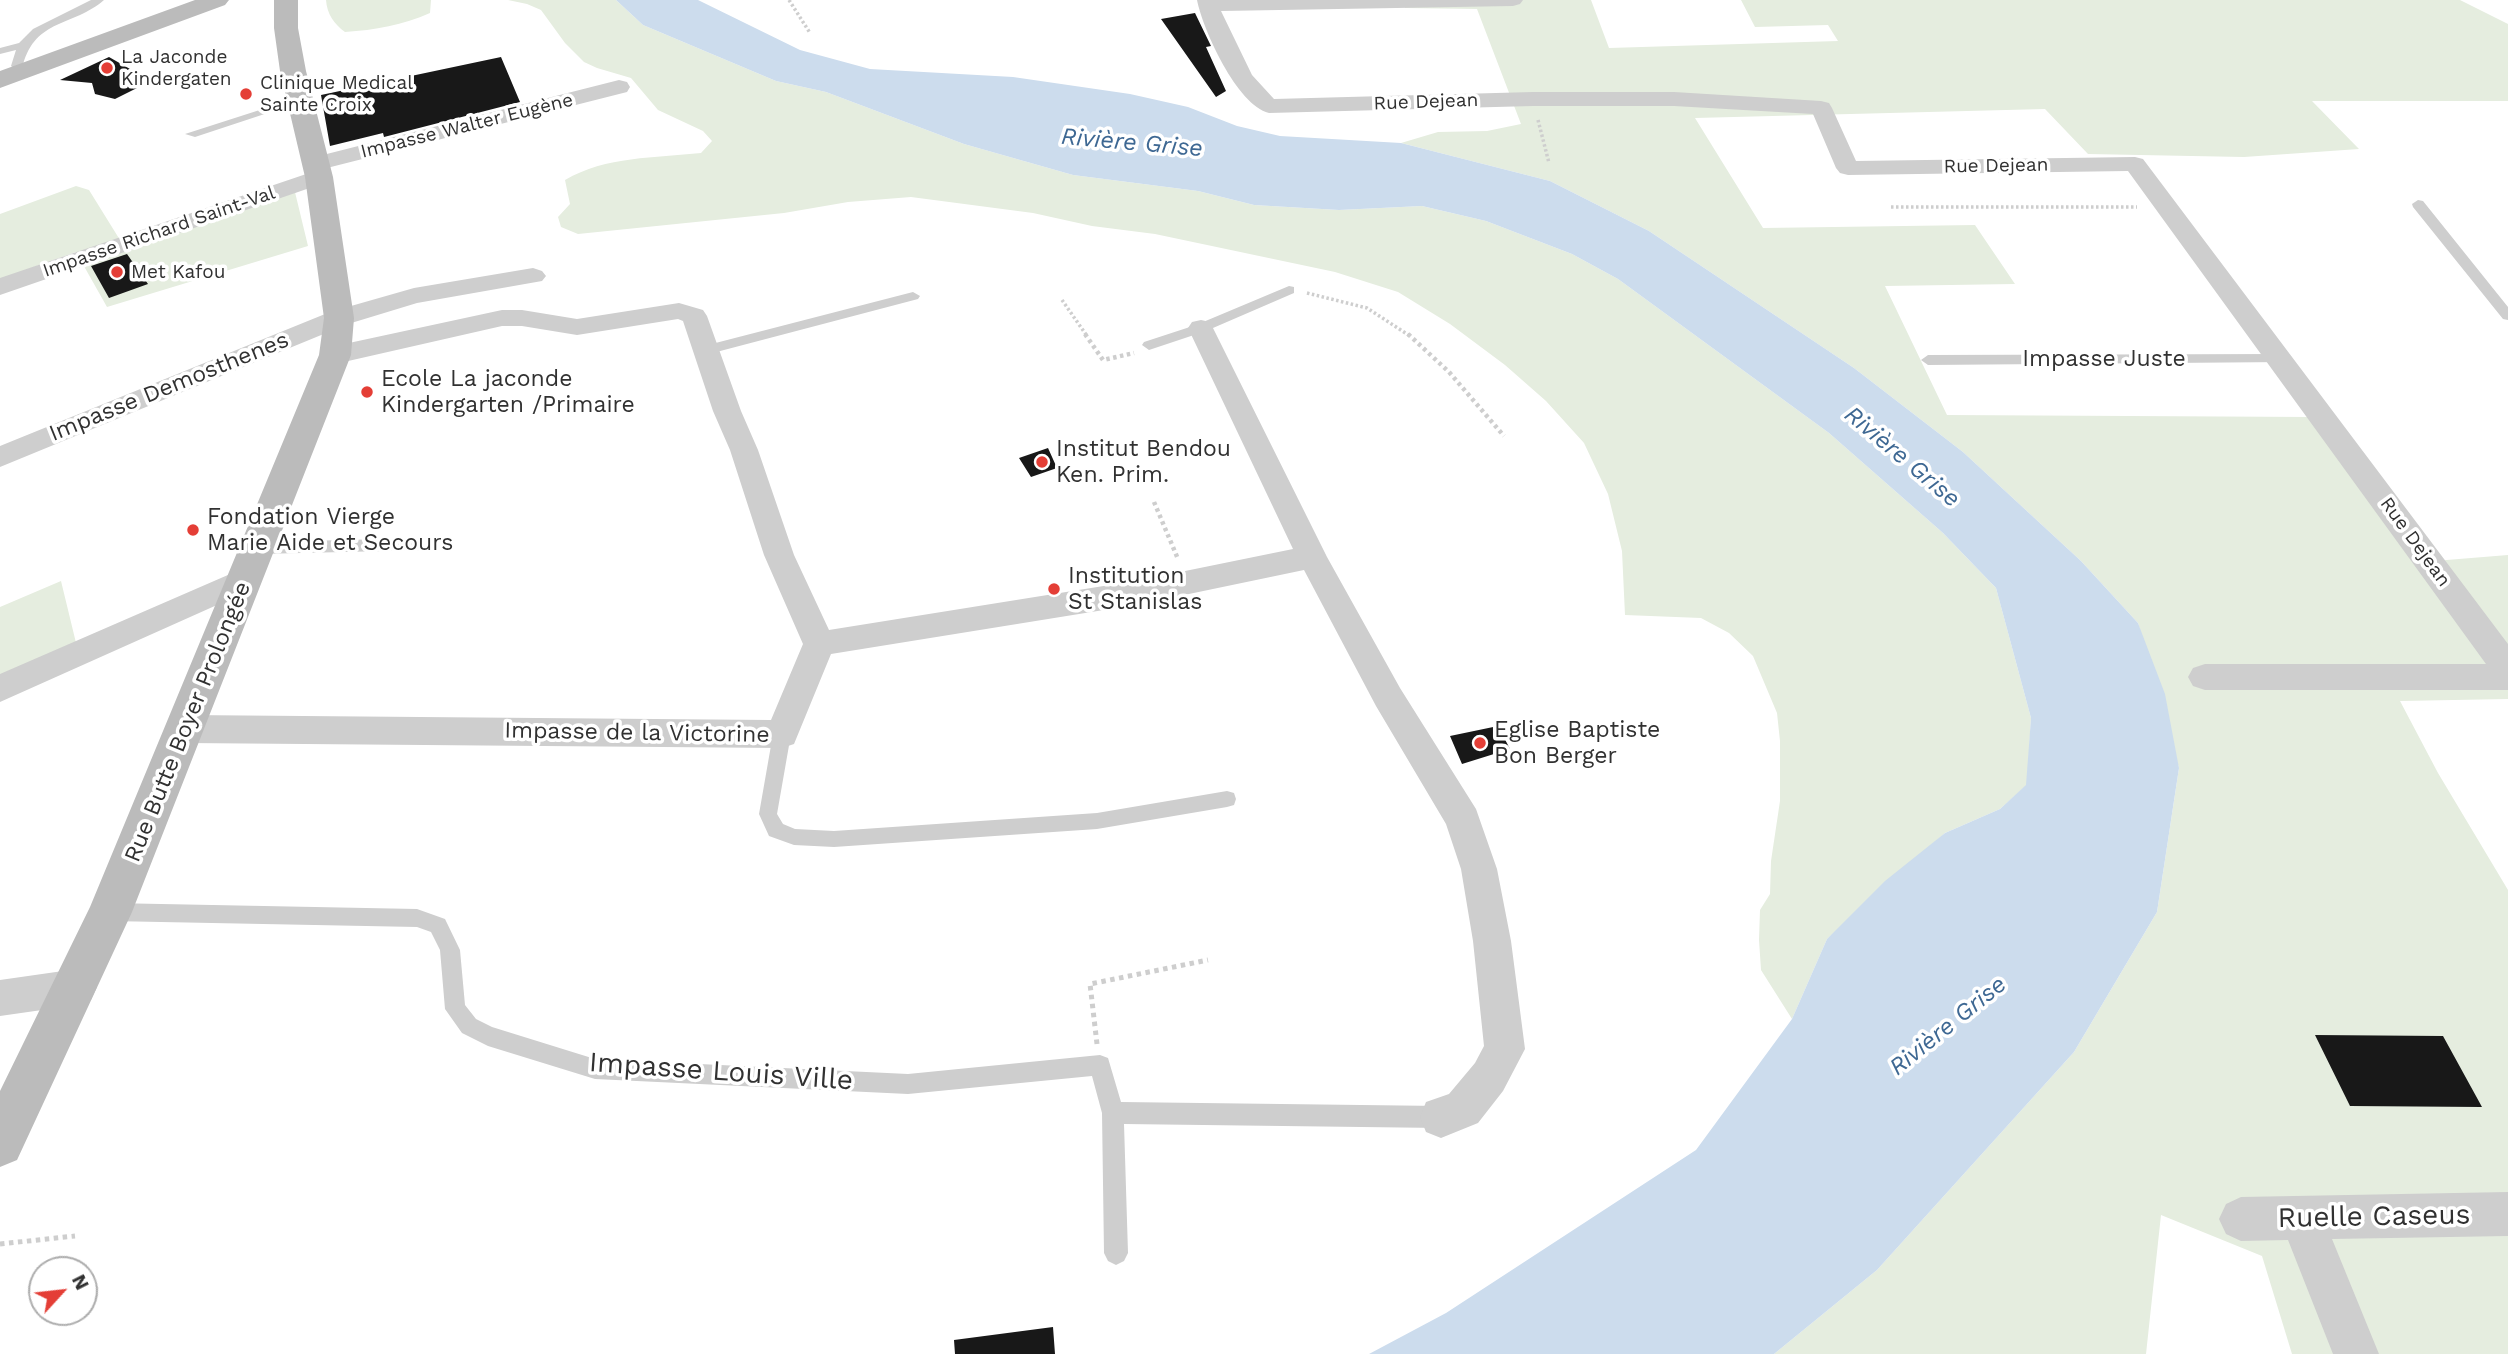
<!DOCTYPE html>
<html>
<head>
<meta charset="utf-8">
<style>
  body { margin:0 }
  #map { position:relative; width:2508px; height:1354px; overflow:hidden; background:#fff; font-family:"Work Sans",sans-serif }
  canvas { display:block }
  .north { position:absolute; left:28px; top:1256px; width:70px; height:70px; box-sizing:border-box; background:#fff; border:2px solid #adadad; border-radius:50%; rotate:63deg; font-size:19px; font-weight:700; line-height:28px; text-align:center; color:#313131 }
  .north::after { content:''; display:block; margin:auto; width:24px; height:32px; background:#e43e36; clip-path:polygon(50% 0,100% 100%,50% 72%,0 100%) }
</style>
</head>
<body>
<div id="map">
<canvas width="2508" height="1354"></canvas>
<div class="north">N</div>
</div>
<script>
const g = document.querySelector('canvas').getContext('2d');
g.lineJoin = 'round';
function paint(path, color) {
  g.fillStyle = color;
  g.fill(path, 'evenodd');
}
function strokePath(path, color, width, dash) {
  g.strokeStyle = color;
  g.lineWidth = width;
  g.lineCap = dash ? 'butt' : 'round';
  g.setLineDash(dash || []);
  g.stroke(path);
}
function label(font, color, halo, rows, align = 'center') {
  g.font = font + ' "Work Sans",sans-serif';
  g.lineWidth = 7;
  g.setLineDash([]);
  g.textBaseline = 'middle';
  g.strokeStyle = halo;
  g.fillStyle = color;
  for (const [text, x, y, turn = 0] of rows) {
    g.save();
    g.translate(x, y);
    g.rotate((+turn || 0) * Math.PI / 180);
    g.textAlign = isNaN(turn) ? turn : align;
    if (halo) g.strokeText(text, 0, 0);
    g.fillText(text, 0, 0);
    g.restore();
  }
}
paint(new Path2D(`
  M326,0H431L430,13C403,25 375,30 345,32C334,24 327,14 326,0Z
  M508,0H616L643,25L776,81L826,92L964,144L1073,175L1198,191L1254,205L1339,210L1422,206L1486,221L1572,254L1618,279L1829,433L1943,533L1996,588L2031,718L2027,785L2000,809L1945,833L1827,939L1792,1019L1761,970L1759,940L1760,910L1770,894L1771,861L1780,801V741L1777,713L1753,656L1729,633L1701,618L1625,615L1622,551L1608,494L1584,443L1546,401L1505,365L1450,324L1398,292L1335,272L1155,234L1092,226L1033,213L911,197L848,202L784,213L578,234L561,227L558,217L570,204L565,180C606,156 655,158 701,153L712,141L703,131L658,110L631,78L597,68L584,62L565,43L541,10L527,4Z
  M1403,0H1591L1609,48L1838,41L1828,25L1755,27L1741,0H2460L2508,24V101H2312L2359,149L2244,157L2088,154L2045,109L1695,118L1763,228L1975,225L2015,284L1885,286L1947,415L2311,417L2422,562L2508,555V699L2400,701L2438,773L2508,890V1354H2292L2262,1256L2161,1215L2146,1354H1774L1877,1270L2074,1052L2157,912L2179,768L2138,623L2081,561L1963,452L1854,368L1649,231L1550,181L1401,143L1438,132L1487,131L1521,124L1477,9L1405,8Z
  M76,186L89,190L120,240L294,188L308,246L107,307L76,252L0,279V214Z
  M61,581L77,647L0,681V607Z`), '#e5eddf');
paint(new Path2D(`
  M616,0H698L800,50L870,69L1013,77L1130,94L1188,107L1237,126L1280,136L1401,143L1550,181L1649,231L1854,368L1963,452L2081,561L2138,623L2165,694L2179,768L2157,912L2074,1052L1877,1270L1774,1354H1369L1446,1313L1696,1150L1792,1019L1827,939L1885,881L1945,833L2000,809L2026,785L2031,718L1996,588L1943,533L1829,433L1618,279L1572,254L1486,221L1422,206L1339,210L1254,205L1198,191L1073,175L964,144L826,92L776,81L643,25Z`), '#ccdced');
paint(new Path2D(`
  M1195,13L1211,46L1206,47L1226,91L1216,97L1161,19Z
  M109,57L151,81L115,99L95,94L92,83L60,80Z
  M501,57L520,102L384,137L383,133L330,146L321,95Z
  M127,254L148,284L109,298L91,266Z
  M1048,448L1057,468L1031,477L1019,458Z
  M1498,726L1510,749L1462,764L1450,736Z
  M2315,1035L2443,1036L2482,1107L2350,1106Z
  M1053,1327L1055,1354H955L954,1340Z`), '#181818');
strokePath(new Path2D(`
  M789,0L810,33
  M1538,120L1549,163
  M1891,207H2137
  M1307,293L1367,308L1410,336
  M1062,300L1087,336`), '#cecece', 3.5, [2.5, 2.5]);
strokePath(new Path2D(`
  M1085,334L1103,360L1134,353
  M1408,334L1449,372L1504,436
  M1154,502L1178,559`), '#cecece', 4.5, [3.5, 3.5]);
strokePath(new Path2D(`
  M1097,1044L1090,984L1208,960
  M0,1244L75,1236`), '#cecece', 5, [4.5, 4.5]);
paint(new Path2D(`
  M91,0H104C73,27 36,18 23,65L31,72L29,74H21L11,66L16,50L0,54V48L19,43L33,29Z
  M297,98L307,100L195,137L185,134Z
  M2418,200L2423,201L2508,307V320L2503,319L2413,207L2412,204Z
  M1289,286L1294,287V293L1206,331L1149,350L1142,345L1144,342L1196,325Z
  M913,292L920,296L918,299L705,355L698,350L700,347Z
  M2281,354L2288,359L2286,362L1928,365L1921,360L1928,355Z
  M429,538L437,544L429,550L259,554L251,548L259,542Z
  M782,727L788,729L791,734L777,814L783,824L795,829L834,831L1097,813L1227,791L1234,793L1236,799L1234,805L1227,807L1097,829L834,847L794,845L769,836L759,814L773,734L776,729Z
  M110,903L417,909L445,919L460,950L465,1005L476,1019L492,1027L595,1059L908,1074L1100,1055L1108,1058L1121,1102L1441,1106L1449,1109L1452,1117L1449,1125L1441,1128L1124,1124L1128,1253L1124,1261L1116,1265L1108,1261L1104,1253L1102,1113L1092,1076L908,1094L595,1079L488,1046L462,1033L445,1009L440,950L431,932L417,927L110,921L103,918L100,912L103,906Z`), '#cecece');
paint(new Path2D(`
  M1197,0H1523L1520,4L1513,6L1221,11L1252,75L1274,99L1533,92H1674L1821,101L1829,103L1832,108L1856,161L2135,157L2143,159L2508,644V690H2205L2193,686L2188,677L2193,668L2205,664H2486L2128,171L1848,175L1840,173L1836,168L1813,114L1674,106H1533L1269,113C1237,105 1203,30 1197,0Z
  M619,80L627,82L630,87L627,92L319,170L327,172L331,177L327,182L0,295V278L315,171L307,169L303,164L307,159Z
  M533,268L542,271L546,276L542,281L417,303L348,324L0,467V446L330,312L414,288Z
  M679,303L703,310L707,316L741,411L758,450L794,555L829,630L1141,580L1293,549L1188,328L1192,322L1201,320L1210,322L1327,557L1400,688L1476,809L1497,869L1511,941L1525,1049L1503,1091L1478,1123L1441,1138L1426,1132L1420,1117L1426,1102L1449,1094L1475,1063L1484,1046L1473,941L1461,869L1446,824L1376,706L1304,570L1141,604L831,654L794,744L782,748L186,743L174,739L169,729L174,719L186,715L771,720L803,644L764,555L730,450L713,411L683,321L678,319L577,335L522,326H502L335,364L325,361L321,355L325,349L335,346L502,310H522L577,319Z
  M244,568L255,572L260,580L255,588L0,702V674Z
  M77,969L91,974L97,987L91,1000L77,1005L0,1016V980Z
  M2508,1192V1236L2332,1239L2379,1354H2333L2288,1240L2241,1241L2226,1234L2219,1219L2226,1204L2241,1197Z`), '#cecece');
paint(new Path2D(`
  M195,0H229L225,5L0,88V71Z
  M274,0H298V28L306,71L333,177L354,318L351,355L132,912L17,1160L0,1167V1091L90,907L319,355L324,318L305,177L280,71L274,28Z`), '#bbb');
for (const [x, y, r, color] of [
  [107,68,7,"#e43e36"],
  [246,94,7,"#e43e36"],
  [117,272,7,"#e43e36"],
  [367,392,7,"#e43e36"],
  [1042,462,7,"#e43e36"],
  [193,530,7,"#e43e36"],
  [1054,589,7,"#e43e36"],
  [1480,743,7,"#e43e36"]
]) {
  const dot = new Path2D();
  dot.arc(x, y, r, 0, 2 * Math.PI);
  g.fillStyle = color;
  g.fill(dot);
  strokePath(dot, '#fff', 2.5);
}
label('19px', '#313131', '#fff', [
  ["La Jaconde",121,57],
  ["Kindergaten",121,79],
  ["Clinique Medical",260,83],
  ["Sainte Croix",260,105],
  ["Met Kafou",131,272]
], 'left');
label('19px', '#313131', '#fff', [
  ["Rue Dejean",1426,102,-2],
  ["Impasse Walter Eugène",467,126,-14],
  ["Rue Dejean",1996,166,-1],
  ["Impasse Richard Saint-Val",159,232,-19],
  ["Rue Dejean",2415,542,54]
]);
label('23px', '#313131', '#fff', [
  ["Impasse Juste",2104,359],
  ["Impasse Demosthenes",169,387,-22],
  ["Rue Butte Boyer Prolongée",188,722,-68],
  ["Impasse de la Victorine",637,733,1]
]);
label('23px', '#313131', '#fff', [
  ["Ecole La jaconde",381,379],
  ["Kindergarten /Primaire",381,405],
  ["Institut Bendou",1056,449],
  ["Ken. Prim.",1056,475],
  ["Fondation Vierge",207,517],
  ["Marie Aide et Secours",207,543],
  ["Institution",1068,576],
  ["St Stanislas",1068,602],
  ["Eglise Baptiste",1494,730],
  ["Bon Berger",1494,756]
], 'left');
label('italic 24px', '#3e6893', '#fff', [
  ["Rivière Grise",1132,143,5],
  ["Rivière Grise",1902,457,40],
  ["Rivière Grise",1948,1026,-39]
]);
label('28px', '#313131', '#fff', [
  ["Impasse Louis Ville",721,1072,4],
  ["Ruelle Caseus",2374,1217,-1]
]);
</script>
</body>
</html>
